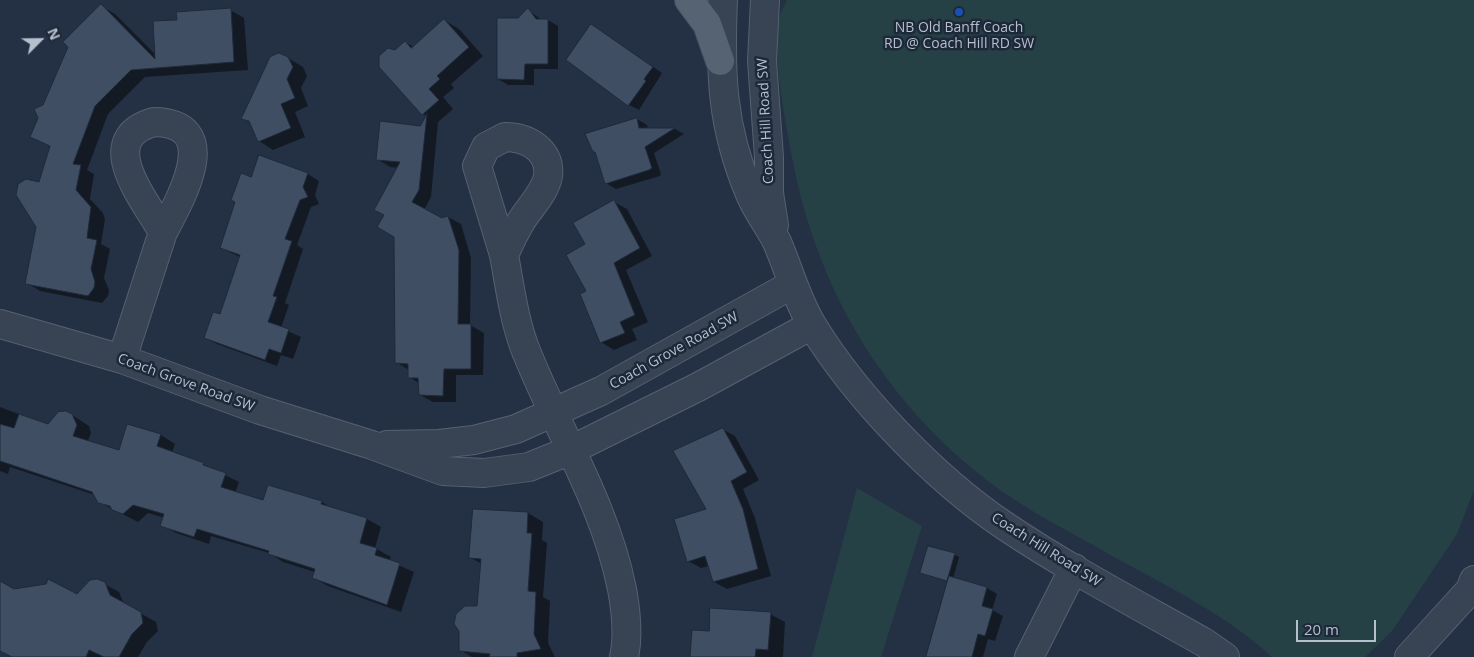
<!DOCTYPE html>
<html>
<head>
<meta charset="utf-8">
<style>
  body { margin:0 }
  #map { position:relative; width:1474px; height:657px; overflow:hidden; background:#243144; font-family:"Open Sans",sans-serif }
  canvas { display:block }
  .north { position:absolute; left:15px; top:15px; width:50px; height:50px; -webkit-text-stroke:4px #1d2839; paint-order:stroke; rotate:67deg; font-size:14px; font-weight:700; line-height:20px; text-align:center; color:#b5bfcd }
  .north::after { content:''; display:block; margin:auto; width:18px; height:22px; background:#b5bfcd; clip-path:polygon(50% 0,100% 100%,50% 72%,0 100%) }
  .scale { position:absolute; left:1296px; top:620px; width:80px; height:22px; box-sizing:border-box; border:2px solid #b5bfcd; border-top:0; padding-left:6px; font-size:15px; line-height:18px; white-space:nowrap; color:#b5bfcd; -webkit-text-stroke:4px #1d2839; paint-order:stroke }
</style>
</head>
<body>
<div id="map">
<canvas width="1474" height="657"></canvas>
<div class="north">N</div>
<div class="scale">20 m</div>
</div>
<script>
const g = document.querySelector('canvas').getContext('2d');
g.lineJoin = 'round';
function paint(path, color) {
  g.fillStyle = color;
  g.fill(path, 'evenodd');
}
function strokePath(path, color, width, dash) {
  g.strokeStyle = color;
  g.lineWidth = width;
  g.lineCap = dash ? 'butt' : 'round';
  g.setLineDash(dash || []);
  g.stroke(path);
}
function label(font, color, halo, rows, align = 'center') {
  g.font = font + ' "Open Sans",sans-serif';
  g.lineWidth = 5;
  g.setLineDash([]);
  g.textBaseline = 'middle';
  g.strokeStyle = halo;
  g.fillStyle = color;
  for (const [text, x, y, turn = 0] of rows) {
    g.save();
    g.translate(x, y);
    g.rotate((+turn || 0) * Math.PI / 180);
    g.textAlign = isNaN(turn) ? turn : align;
    if (halo) g.strokeText(text, 0, 0);
    g.fillText(text, 0, 0);
    g.restore();
  }
}
paint(new Path2D(`
  M787,0H1474V490L1457,534L1392,631L1365,657H1272C1222,611 1158,582 1100,549C1072,533 1042,518 1015,500C895,420 818,298 792,157C786,124 770,46 780,16C781,11 785,5 787,0Z
  M857,488L922,526L881,657H812Z`), '#264145');
paint(new Path2D(`
  M101,6L115,14L156,55L178,21L230,10L244,18L248,70L145,77L108,114L87,170L94,174L90,199L103,213L105,219L101,244L110,249L104,278L109,290L108,296L102,303L40,291L27,283L37,227L40,183L51,147L31,136L44,106Z
  M528,10L542,20H548L558,26V69H534V85H508L498,79L519,19Z
  M444,20L459,29L483,56L451,84L454,88L443,97L453,109L438,122L431,197L424,210L442,219L448,217L461,224L471,258L470,325L484,333L483,375H456V402H433L420,395V384L409,377V370L396,362L395,236L399,168L390,167L377,159L421,128L427,116L423,114L396,51L405,42L414,47Z
  M601,31L662,73L639,110L629,105Z
  M288,58L303,67L307,76L301,88L308,106L295,112L305,137L273,150L259,141L251,122L243,118Z
  M637,119L647,125L648,129H675L684,134L654,153L661,174L660,176L616,189L606,183L597,153L594,152Z
  M308,174L319,181L315,195L319,204L311,207L297,245L303,249L285,303L289,305L281,328L301,337L293,359L281,355L277,366L217,344L206,338L221,316L240,257L221,248L251,178Z
  M614,202L627,209L652,256L626,270L648,322L632,329L637,340L614,350L601,342L587,292L586,245Z
  M0,407L48,425L69,413L89,426L91,433L88,441L120,451L128,425L161,435L175,444L172,453L203,464L239,482L235,493L264,501L322,502L333,509L367,519L381,527L375,548L391,557L389,561L414,572L401,612L328,586L314,578L315,572L283,562L269,553L211,536L209,544L176,533L162,525L165,518L148,513L138,522L99,502L95,495L10,467L8,474L0,471Z
  M722,429L735,436L759,480L743,489L755,518L771,576L727,589L714,582L709,566L701,568L688,561L708,510Z
  M528,513L543,522L542,540L547,543L543,597L550,601L548,643L555,657H472L460,650L479,607L482,564L471,558Z
  M955,555L959,557L953,579L987,588L997,594L992,610L1003,616L995,641L988,639L983,657H927L949,581L926,575Z
  M97,580L119,592L124,604L156,622L158,631L147,642L138,657H12L0,634V583L14,590L78,595Z
  M770,614L785,622L783,657H692L710,632Z`), '#0007');
const building = new Path2D(`
  M101,4L155,59L153,21L177,20L176,12L231,8L234,62L131,70L95,106L73,164L81,165L76,190L91,207L87,238L97,240L91,269L95,282L94,288L88,296L25,284L36,227L16,195L18,184L26,179L39,182L50,146L30,137L38,118L34,109L43,105L68,47L63,42Z
  M528,8L536,19H548V64H525L524,80L497,79V18H518Z
  M444,19L469,47L437,76L440,79L429,89L439,100L422,115L379,67V56L388,48L395,50L405,41L411,48Z
  M591,24L653,67L644,79L646,81L628,106L566,60Z
  M279,53L288,57L293,67L287,79L295,98L281,104L291,128L258,142L249,121L241,119L270,57Z
  M427,114L419,190L412,202L442,218L448,216L459,250L458,324H471V369H444L443,396L419,395L418,378H408V364L395,363L394,237L377,227L384,215L374,210L400,162L376,160L380,121L420,126Z
  M637,118L639,128H675L645,147L652,168L649,170L605,184L595,152H593L585,134Z
  M259,155L308,173L303,187L308,197L300,200L285,239L292,241L273,296L277,297L268,322L289,329L281,353L269,349L265,360L204,338L213,312L220,314L240,255L220,248L235,202L231,200L241,173L251,177Z
  M614,200L640,248L614,263L635,315L620,322L625,333L600,343L580,294L586,291L566,255L585,244L573,223Z
  M66,411L72,414L77,425L73,436L119,450L127,424L161,434L157,446L204,463L203,465L226,473L221,487L263,500L268,485L322,501L321,504L367,518L360,543L377,548L375,555L400,563L387,605L312,578L315,569L268,554L269,551L197,529L194,537L160,526L164,514L133,505L123,514L112,510L110,506L98,503L92,492L0,461V424L14,428L19,414L48,424L58,412Z
  M723,428L747,472L731,481L743,509L758,569L713,582L705,556L687,562L674,519L706,509L673,451Z
  M473,509L528,512L527,533H532L528,591L536,592L534,634L541,649L517,653V657H489L490,654L459,651V631L454,624L456,614L465,606H477L481,559L469,558Z
  M928,546L955,553L947,581L920,573Z
  M949,576L987,587L982,606L993,609L985,636L978,634L972,657H926Z
  M48,579L77,594L90,580L97,579L105,582L110,595L141,612L143,623L132,634L119,657H104L89,650L86,657H12L0,651V581L14,589L46,584Z
  M710,608L771,612L768,650L756,649L755,657H690L692,630L709,631Z`);
paint(building, '#404e64');
strokePath(building, '#1f2a3b', 1);
const minor = new Path2D(`
  M723,0C720,72 721,126 750,194C757,211 769,226 777,242C789,270 797,300 812,325C856,397 935,479 1005,526C1069,569 1138,605 1205,643L1225,657
  M765,0L762,61L769,157V193L774,225
  M154,122C225,123 180,200 163,232C145,200 93,139 154,122Z
  M505,137C527,137 551,150 548,176C545,193 528,209 520,223C514,233 509,244 504,255L477,166L486,147Z
  M504,255C510,287 514,321 526,351C558,431 605,504 622,589C626,611 629,635 624,657
  M0,324L122,359L260,410L372,445L443,471L484,473L529,467L571,450L698,387L812,325
  M122,359L163,232
  M387,445L439,444L474,440L516,429L601,391L793,284
  M1029,657L1074,568
  M1409,657L1470,590L1474,580`);
const major = new Path2D(`
  M689,0L707,24L720,61`);
strokePath(minor, '#566171', 30);
strokePath(major, '#424c5d', 30);
strokePath(minor, '#384353', 28);
strokePath(major, '#566373', 28);
for (const [x, y, r, color] of [
  [959,12,5,"#1a4fb4"]
]) {
  const dot = new Path2D();
  dot.arc(x, y, r, 0, 2 * Math.PI);
  g.fillStyle = color;
  g.fill(dot);
  strokePath(dot, '#1d2839', 2);
}
label('14px', '#b5bfcd', '#1d2839', [
  ["NB Old Banff Coach",959,28],
  ["RD @ Coach Hill RD SW",959,44]
]);
label('14px', '#b5bfcd', '#1d2839', [
  ["Coach Hill Road SW",766,121,-93],
  ["Coach Grove Road SW",674,351,-29],
  ["Coach Grove Road SW",186,383,20],
  ["Coach Hill Road SW",1046,550,32]
]);
</script>
</body>
</html>
